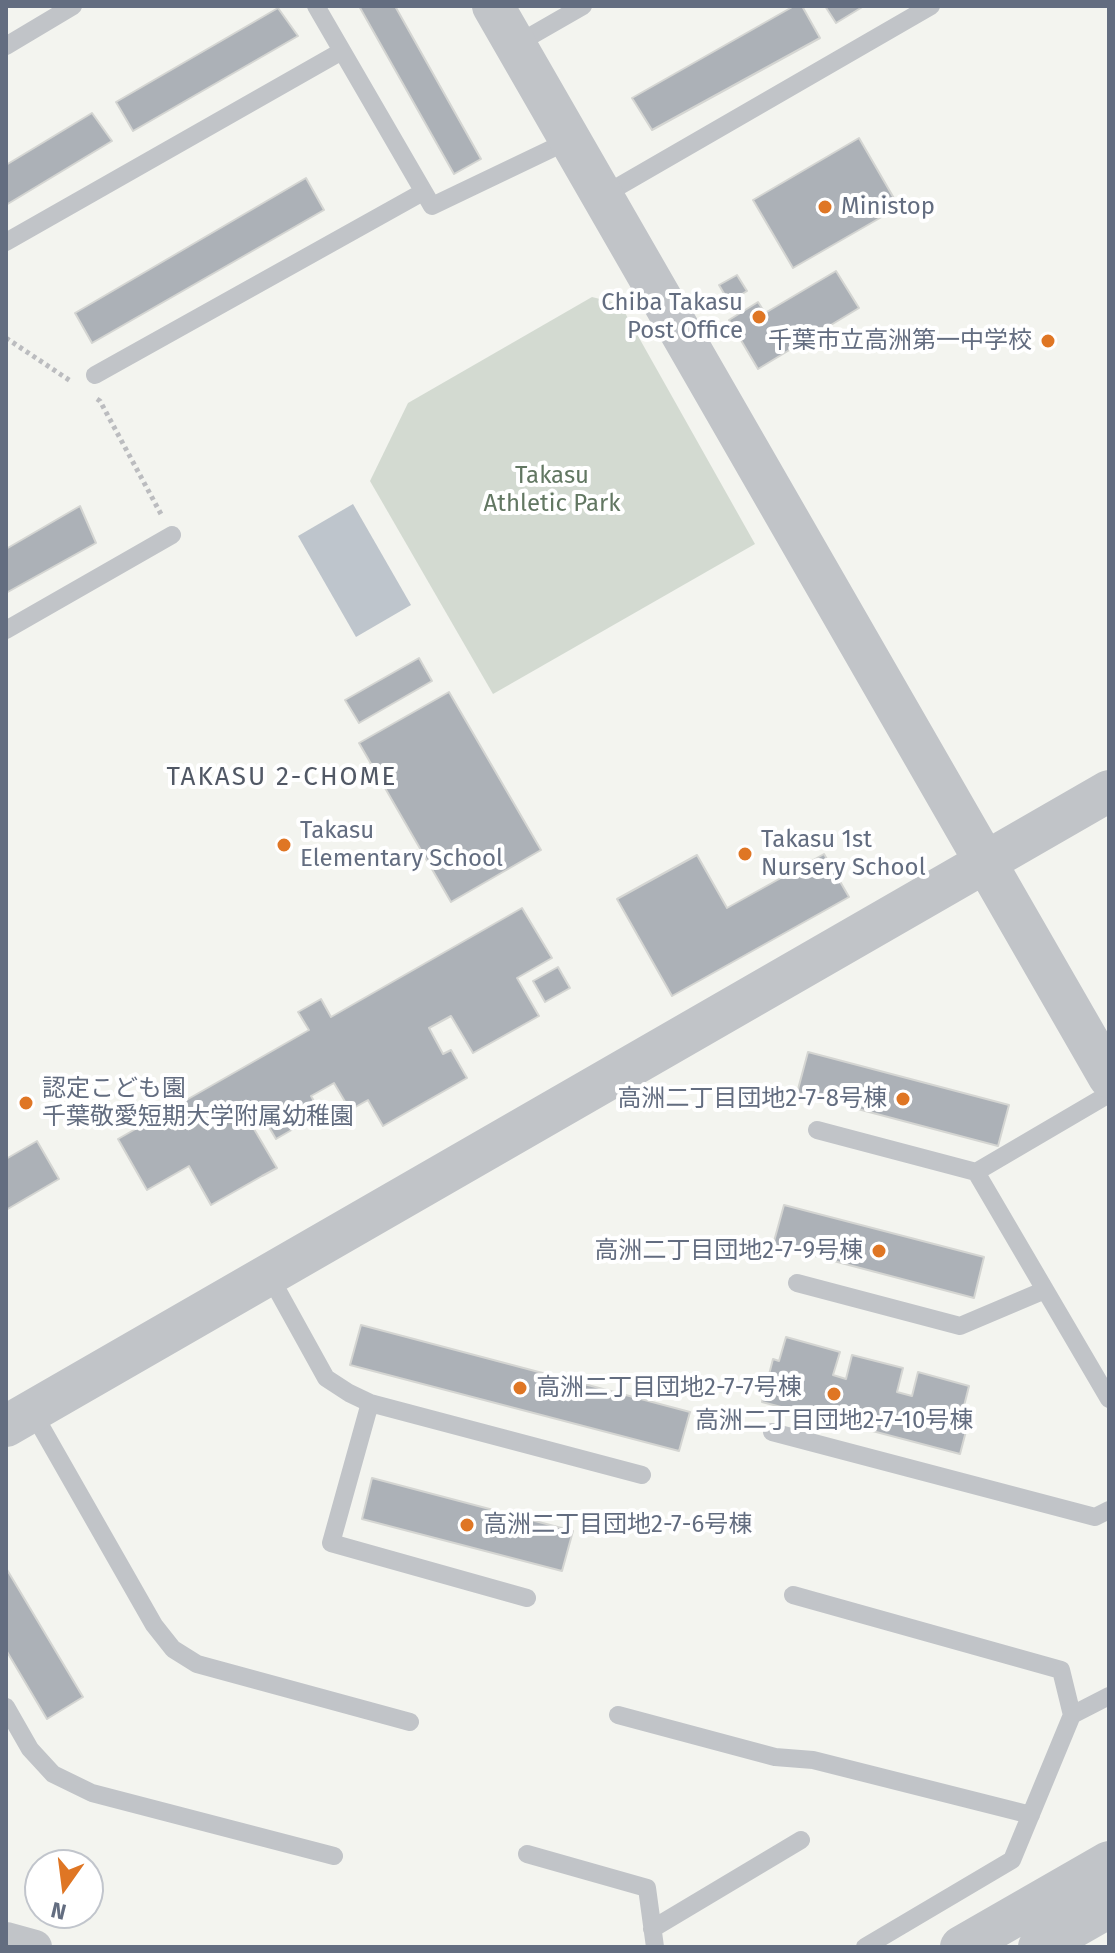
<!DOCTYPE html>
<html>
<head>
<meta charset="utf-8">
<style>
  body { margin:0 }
  #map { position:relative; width:1115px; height:1953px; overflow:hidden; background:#f3f4ef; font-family:"Fira Sans",sans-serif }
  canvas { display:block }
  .frame { position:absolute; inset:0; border:8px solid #636d80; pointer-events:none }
  .north { position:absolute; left:24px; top:1849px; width:80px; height:80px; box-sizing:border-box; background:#fff; border:2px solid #c1c5cc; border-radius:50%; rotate:194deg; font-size:22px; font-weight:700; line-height:32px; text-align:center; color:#636d80 }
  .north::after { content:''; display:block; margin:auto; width:28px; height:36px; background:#df7624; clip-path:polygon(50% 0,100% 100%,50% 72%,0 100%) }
</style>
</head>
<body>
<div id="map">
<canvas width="1115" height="1953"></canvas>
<div class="frame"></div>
<div class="north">N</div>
</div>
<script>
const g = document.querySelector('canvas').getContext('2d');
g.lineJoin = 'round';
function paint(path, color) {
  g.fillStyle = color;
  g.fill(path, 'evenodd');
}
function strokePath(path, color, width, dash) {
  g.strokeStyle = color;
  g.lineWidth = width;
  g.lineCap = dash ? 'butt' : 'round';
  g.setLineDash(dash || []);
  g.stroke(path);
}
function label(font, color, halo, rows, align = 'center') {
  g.font = font + ' "Fira Sans","Noto Sans JP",sans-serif';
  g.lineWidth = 8;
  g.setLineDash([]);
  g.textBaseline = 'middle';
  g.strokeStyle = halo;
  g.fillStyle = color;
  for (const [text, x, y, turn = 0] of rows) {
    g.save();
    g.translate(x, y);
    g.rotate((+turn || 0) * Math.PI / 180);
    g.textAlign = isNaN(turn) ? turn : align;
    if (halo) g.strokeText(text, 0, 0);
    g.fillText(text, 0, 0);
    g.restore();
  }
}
paint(new Path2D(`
  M592,297L620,304L755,544L493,694L370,481L408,403Z`), '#d3dad1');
paint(new Path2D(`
  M353,504L411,605L356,637L298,536Z`), '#bec5cc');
const building = new Path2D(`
  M359,6H395L481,159L454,174Z
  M794,6H802L820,38L652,130L632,98Z
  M825,6H864L836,23Z
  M278,8L298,36L133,131L116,102Z
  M92,113L112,141L6,205V165Z
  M859,138L899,207L793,268L753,200Z
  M306,178L324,210L92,343L75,313Z
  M836,271L859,308L758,369L729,320L758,302L765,313Z
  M737,275L747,291L729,302L719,285Z
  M80,506L96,543L6,593V549Z
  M419,658L432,681L359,723L345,700Z
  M449,692L541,850L451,902L359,743Z
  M824,854L849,897L672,996L617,899L697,855L727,908Z
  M522,908L552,958L517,978L539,1016L473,1053L451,1016L429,1028L443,1054L451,1050L467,1078L383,1126L368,1100L350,1110L334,1083L311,1096L321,1113L276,1139L266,1122L254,1129L277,1168L262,1176L211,1205L189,1166L147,1190L118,1139L309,1030L298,1012L321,999L331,1017Z
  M558,967L570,988L545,1002L533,981Z
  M808,1052L1009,1105L998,1146L797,1093Z
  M37,1141L59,1179L6,1210V1159Z
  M784,1205L984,1257L974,1298L773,1245Z
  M361,1325L690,1412L679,1451L350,1365Z
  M786,1337L840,1352L833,1375L846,1379L852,1355L903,1368L897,1392L912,1396L918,1372L969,1386L963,1410L971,1412L960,1454L762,1402L773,1359L779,1361Z
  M372,1478L573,1531L562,1571L362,1519Z
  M6,1568L83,1697L47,1719L6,1650Z`);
paint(building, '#acb1b7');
strokePath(building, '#d4d5d2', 2);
strokePath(new Path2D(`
  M6,338L72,382
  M97,399L100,401L162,516`), '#bbbcbf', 5, [4, 4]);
strokePath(new Path2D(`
  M316,6L432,206L570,140
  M515,45L583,6
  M6,46L73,6
  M602,196L931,6
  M6,242L342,51
  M95,375L423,192
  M6,630L172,535
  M817,1130L976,1172L1109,1399
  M976,1172L1109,1094
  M269,1275L326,1378L349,1393L370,1403L642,1475
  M797,1283L960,1326L1045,1290
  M370,1403L331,1543L527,1598
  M32,1411L154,1625L173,1649L197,1664L410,1722
  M772,1432L1095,1517L1109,1510
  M793,1595L1061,1670L1072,1715
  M6,1707L30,1749L53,1774L92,1793L334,1856
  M618,1715L775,1757L813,1760L1031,1815
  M527,1854L647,1888L655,1947
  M652,1929L801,1840
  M865,1947L1012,1860L1072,1715L1109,1696`), '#c1c4c8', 18);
strokePath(new Path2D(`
  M6,1939L35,1947`), '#c1c4c8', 34);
strokePath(new Path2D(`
  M493,6L1109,1077
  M6,1426L1109,791
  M961,1947L1109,1862
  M1039,1947L1109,1907`), '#c1c4c8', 42);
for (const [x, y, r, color] of [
  [825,207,8,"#df7624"],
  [759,317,8,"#df7624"],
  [1048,341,8,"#df7624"],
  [284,845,8,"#df7624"],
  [745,854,8,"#df7624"],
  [903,1099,8,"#df7624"],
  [26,1103,8,"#df7624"],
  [879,1251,8,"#df7624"],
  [520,1388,8,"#df7624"],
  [834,1394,8,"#df7624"],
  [467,1525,8,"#df7624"]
]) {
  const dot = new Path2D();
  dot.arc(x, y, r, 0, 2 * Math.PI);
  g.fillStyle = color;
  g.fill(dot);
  strokePath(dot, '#fff', 3);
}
label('24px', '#636d80', '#fff', [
  ["Ministop",841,207],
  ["Chiba Takasu",743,303,"right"],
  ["Post Office",743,331,"right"],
  ["千葉市立高洲第一中学校",1032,341,"right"],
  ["Takasu",300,831],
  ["Elementary School",300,859],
  ["Takasu 1st",761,840],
  ["Nursery School",761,868],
  ["認定こども園",42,1089],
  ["千葉敬愛短期大学附属幼稚園",42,1117],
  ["高洲二丁目団地2-7-8号棟",887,1099,"right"],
  ["高洲二丁目団地2-7-9号棟",863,1251,"right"],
  ["高洲二丁目団地2-7-7号棟",536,1388],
  ["高洲二丁目団地2-7-10号棟",834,1421,"center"],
  ["高洲二丁目団地2-7-6号棟",483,1525]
], 'left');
label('24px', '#627762', '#fff', [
  ["Takasu",552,476],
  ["Athletic Park",552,504]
]);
g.letterSpacing = '2px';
label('26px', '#515865', '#fff', [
  ["TAKASU 2-CHOME",282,778]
]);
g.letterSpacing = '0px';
</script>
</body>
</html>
